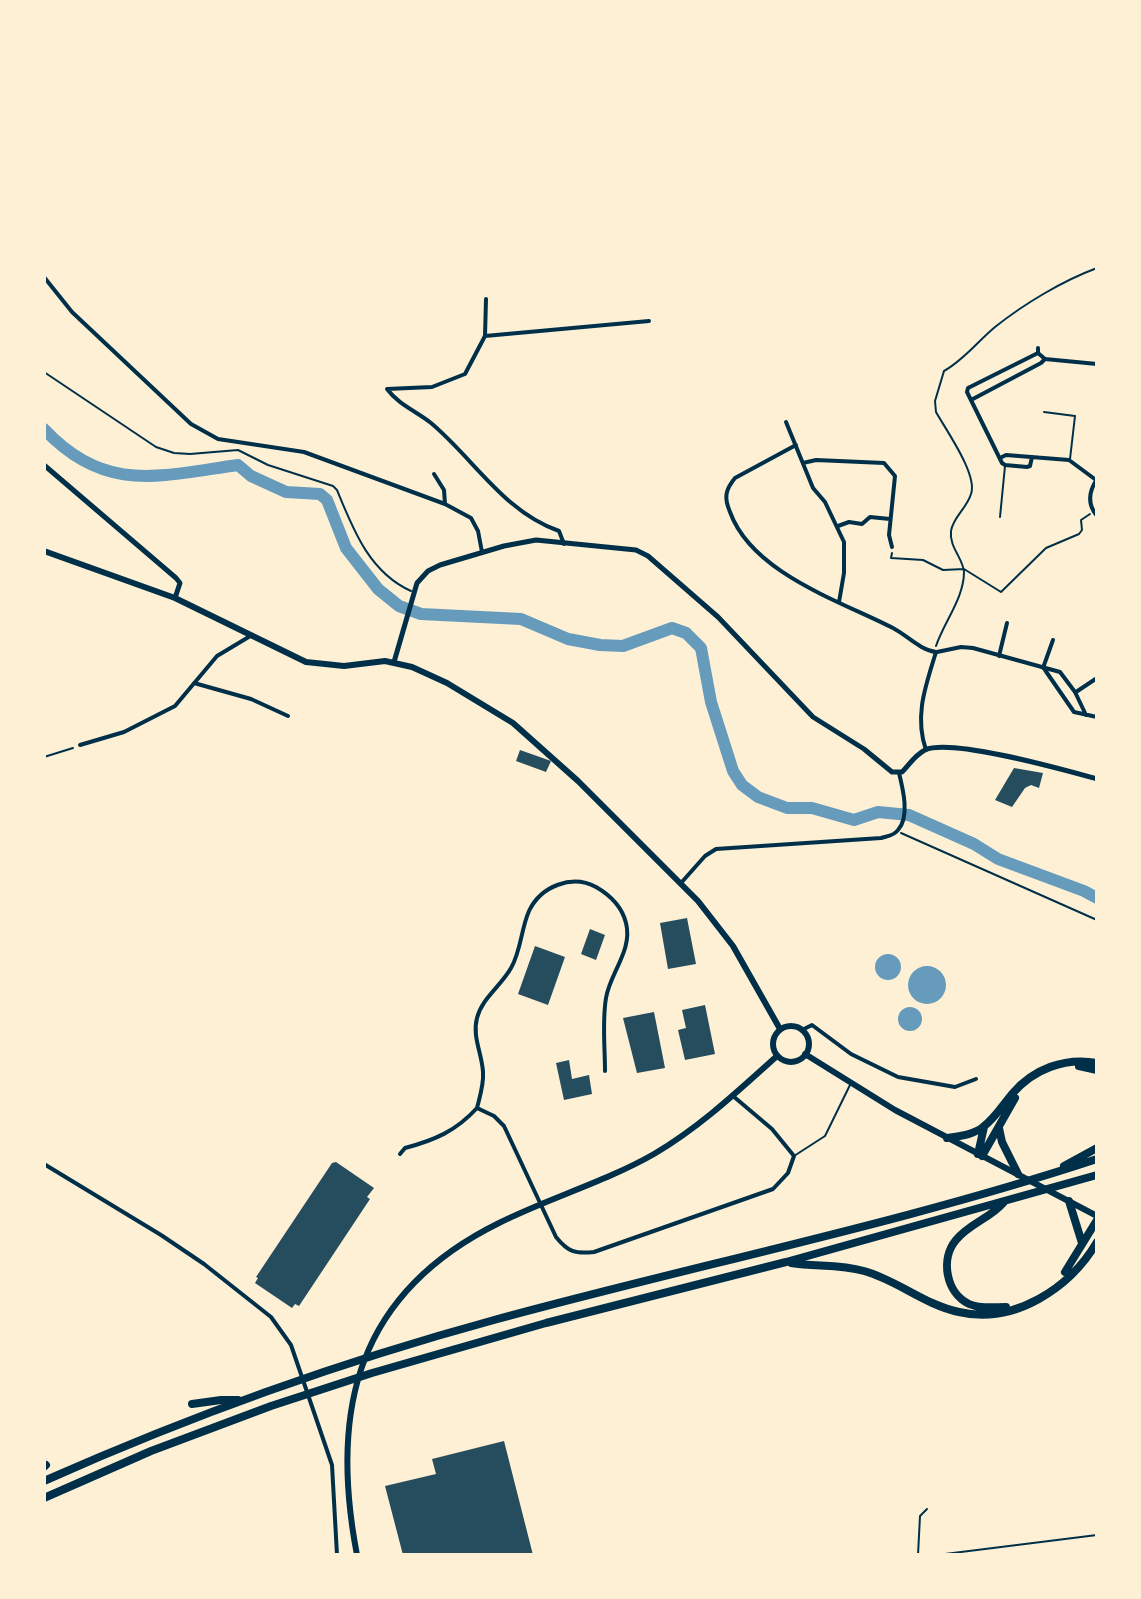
<!DOCTYPE html>
<html>
<head>
<meta charset="utf-8">
<style>
  body { margin:0 }
  #map { position:relative; width:1141px; height:1599px; overflow:hidden; background:#fdf0d5; font-family:Mulish,sans-serif }
  canvas { display:block }
  .frame { position:absolute; inset:0; border:46px solid #fdf0d5; pointer-events:none }
</style>
</head>
<body>
<div id="map">
<canvas width="1141" height="1599"></canvas>
<div class="frame"></div>
</div>
<script>
const g = document.querySelector('canvas').getContext('2d');
g.lineJoin = 'round';
function paint(path, color) {
  g.fillStyle = color;
  g.fill(path, 'evenodd');
}
function strokePath(path, color, width, dash) {
  g.strokeStyle = color;
  g.lineWidth = width;
  g.lineCap = dash ? 'butt' : 'round';
  g.setLineDash(dash || []);
  g.stroke(path);
}
paint(new Path2D(`
  M875 967a13 13 0 1 1 26 0a13 13 0 1 1-26 0Z
  M908 985a19 19 0 1 1 38 0a19 19 0 1 1-38 0Z
  M898 1019a12 12 0 1 1 24 0a12 12 0 1 1-24 0Z`), '#669bbc');
strokePath(new Path2D(`
  M44,429C105,494 159,476 238,465L251,476L286,492L320,494L327,500L346,548L378,589L399,606L421,614L521,619L568,639L600,645L623,646L672,628L686,633L701,648L711,702L733,771L742,785L758,797L787,808H812L854,820L878,812L909,815L974,844L998,859L1084,891L1097,898`), '#669bbc', 12);
paint(new Path2D(`
  M520,750L551,761L546,772L516,761Z
  M1014,768L1043,773L1039,788L1031,785L1025,788L1012,807L995,800Z
  M687,918L696,964L668,969L660,923Z
  M590,929L605,935L596,960L581,954Z
  M535,946L565,957L548,1005L518,994Z
  M705,1005L715,1054L685,1060L678,1030L686,1028L682,1010Z
  M654,1012L665,1068L637,1073L623,1018Z
  M569,1060L572,1079L589,1075L592,1094L564,1100L556,1063Z
  M336,1162L374,1188L367,1197L370,1199L299,1306L295,1304L292,1308L255,1283L258,1278L256,1277L332,1163Z
  M504,1441L533,1555H403L385,1486L436,1474L432,1459Z`), '#264d5e');
strokePath(new Path2D(`
  M44,372L156,447L174,453L190,454L238,450L268,465L333,486L337,490C353,529 369,572 411,591
  M892,553L891,558L923,560L943,570L964,569L1001,592L1046,548L1079,534L1082,530L1081,520L1090,514
  M936,646C944,622 964,598 964,572C963,558 949,547 951,531C953,517 967,508 971,494C978,475 946,430 936,412L935,401L944,371C964,360 977,342 995,327C1024,304 1062,281 1097,268
  M44,757L73,748
  M901,833L1097,920`), '#003049', 2);
strokePath(new Path2D(`
  M1044,412L1075,416L1070,459
  M1000,517L1005,466
  M794,1156L825,1136L850,1085
  M918,1555L920,1516L927,1509
  M937,1555L1097,1535`), '#003049', 2);
strokePath(new Path2D(`
  M44,277L72,312L191,424L218,439L304,452L445,504L471,518L478,531L482,552
  M486,299L485,336L465,374L432,387L387,389C399,405 416,411 431,423C474,459 504,512 559,531L564,544
  M485,336L649,321
  M1038,348V353L1045,359L1097,364
  M971,400L1041,363L1045,359
  M786,422L813,488L825,502L844,542V573L839,602
  M796,445L735,478C725,490 724,498 730,512C752,573 840,601 893,628C908,636 920,650 936,652
  M1002,457L1006,455L1069,460L1096,480
  M1032,457L1030,466L1027,467L1005,465L1002,463L967,392L968,388L1038,353
  M803,463L816,460L884,463L895,476L889,535L892,547
  M434,474L444,490L445,504
  M1097,479C1089,491 1087,504 1097,516
  M838,526L849,522L862,524L870,517L890,519
  M937,652L961,647L973,648L1060,672L1075,692L1086,715
  M999,656L1007,623
  M1043,668L1053,640
  M1045,670L1074,712L1097,717
  M194,683L251,699L288,716
  M1076,692L1097,678
  M80,745L124,732L175,706L217,656L252,635
  M926,750C914,715 926,685 936,652
  M681,883L705,856L716,849L881,838C887,836 894,836 898,830C910,817 903,789 899,773
  M802,1030L812,1025L851,1054L898,1077L955,1087L976,1079
  M605,1071C605,1047 602,1022 606,998C610,973 633,950 626,923C622,907 610,895 596,887C572,874 541,886 529,911C521,929 521,951 511,968C501,986 482,998 477,1018C472,1037 482,1053 483,1072C484,1084 480,1096 477,1108L494,1116L504,1126L556,1237C568,1252 575,1254 594,1252L773,1189L788,1173L794,1156L772,1129L733,1096
  M400,1154L405,1148C435,1140 456,1131 477,1108
  M44,1164L161,1235L204,1264L271,1317L291,1345L332,1465L337,1555`), '#003049', 4);
strokePath(new Path2D(`
  M44,465L176,578L180,583L175,598
  M394,662L417,583L428,571L440,565L504,546L536,540L636,550L648,556L718,617L813,717L864,749L892,772H902C909,765 915,755 925,750C952,738 1064,770 1097,779`), '#003049', 5);
strokePath(new Path2D(`
  M44,551L175,598L306,662L344,666L385,661L412,667L447,683L513,723L578,781L698,901L733,946L780,1029
  M773 1044a18 18 0 1 1 36 0a18 18 0 1 1-36 0Z
  M805,1054L895,1110L1097,1216
  M357,1555C329,1409 357,1293 499,1223C549,1198 605,1182 654,1154C700,1127 738,1091 777,1056`), '#003049', 6);
strokePath(new Path2D(`
  M1079,1066L1097,1070
  M999,1128L1002,1142L1018,1174
  M947,1138C959,1136 973,1135 983,1127C994,1119 1003,1105 1012,1094C1033,1069 1065,1057 1097,1063
  M978,1154L984,1127
  M982,1156L1015,1098
  M1064,1166L1097,1148
  M1069,1201L1082,1243
  M1004,1202C991,1218 970,1223 956,1240C940,1259 946,1293 969,1304C980,1309 994,1307 1006,1307
  M791,1263C815,1267 839,1264 864,1271C897,1280 925,1305 959,1312C1014,1325 1070,1288 1097,1242
  M1065,1272L1097,1220
  M192,1404L221,1400H238
  M44,1467L46,1465
  M44,1481C190,1416 340,1362 494,1320C695,1265 900,1224 1097,1159
  M44,1498L151,1451L271,1406L372,1373L546,1323L786,1262L1097,1175`), '#003049', 8);
</script>
</body>
</html>
